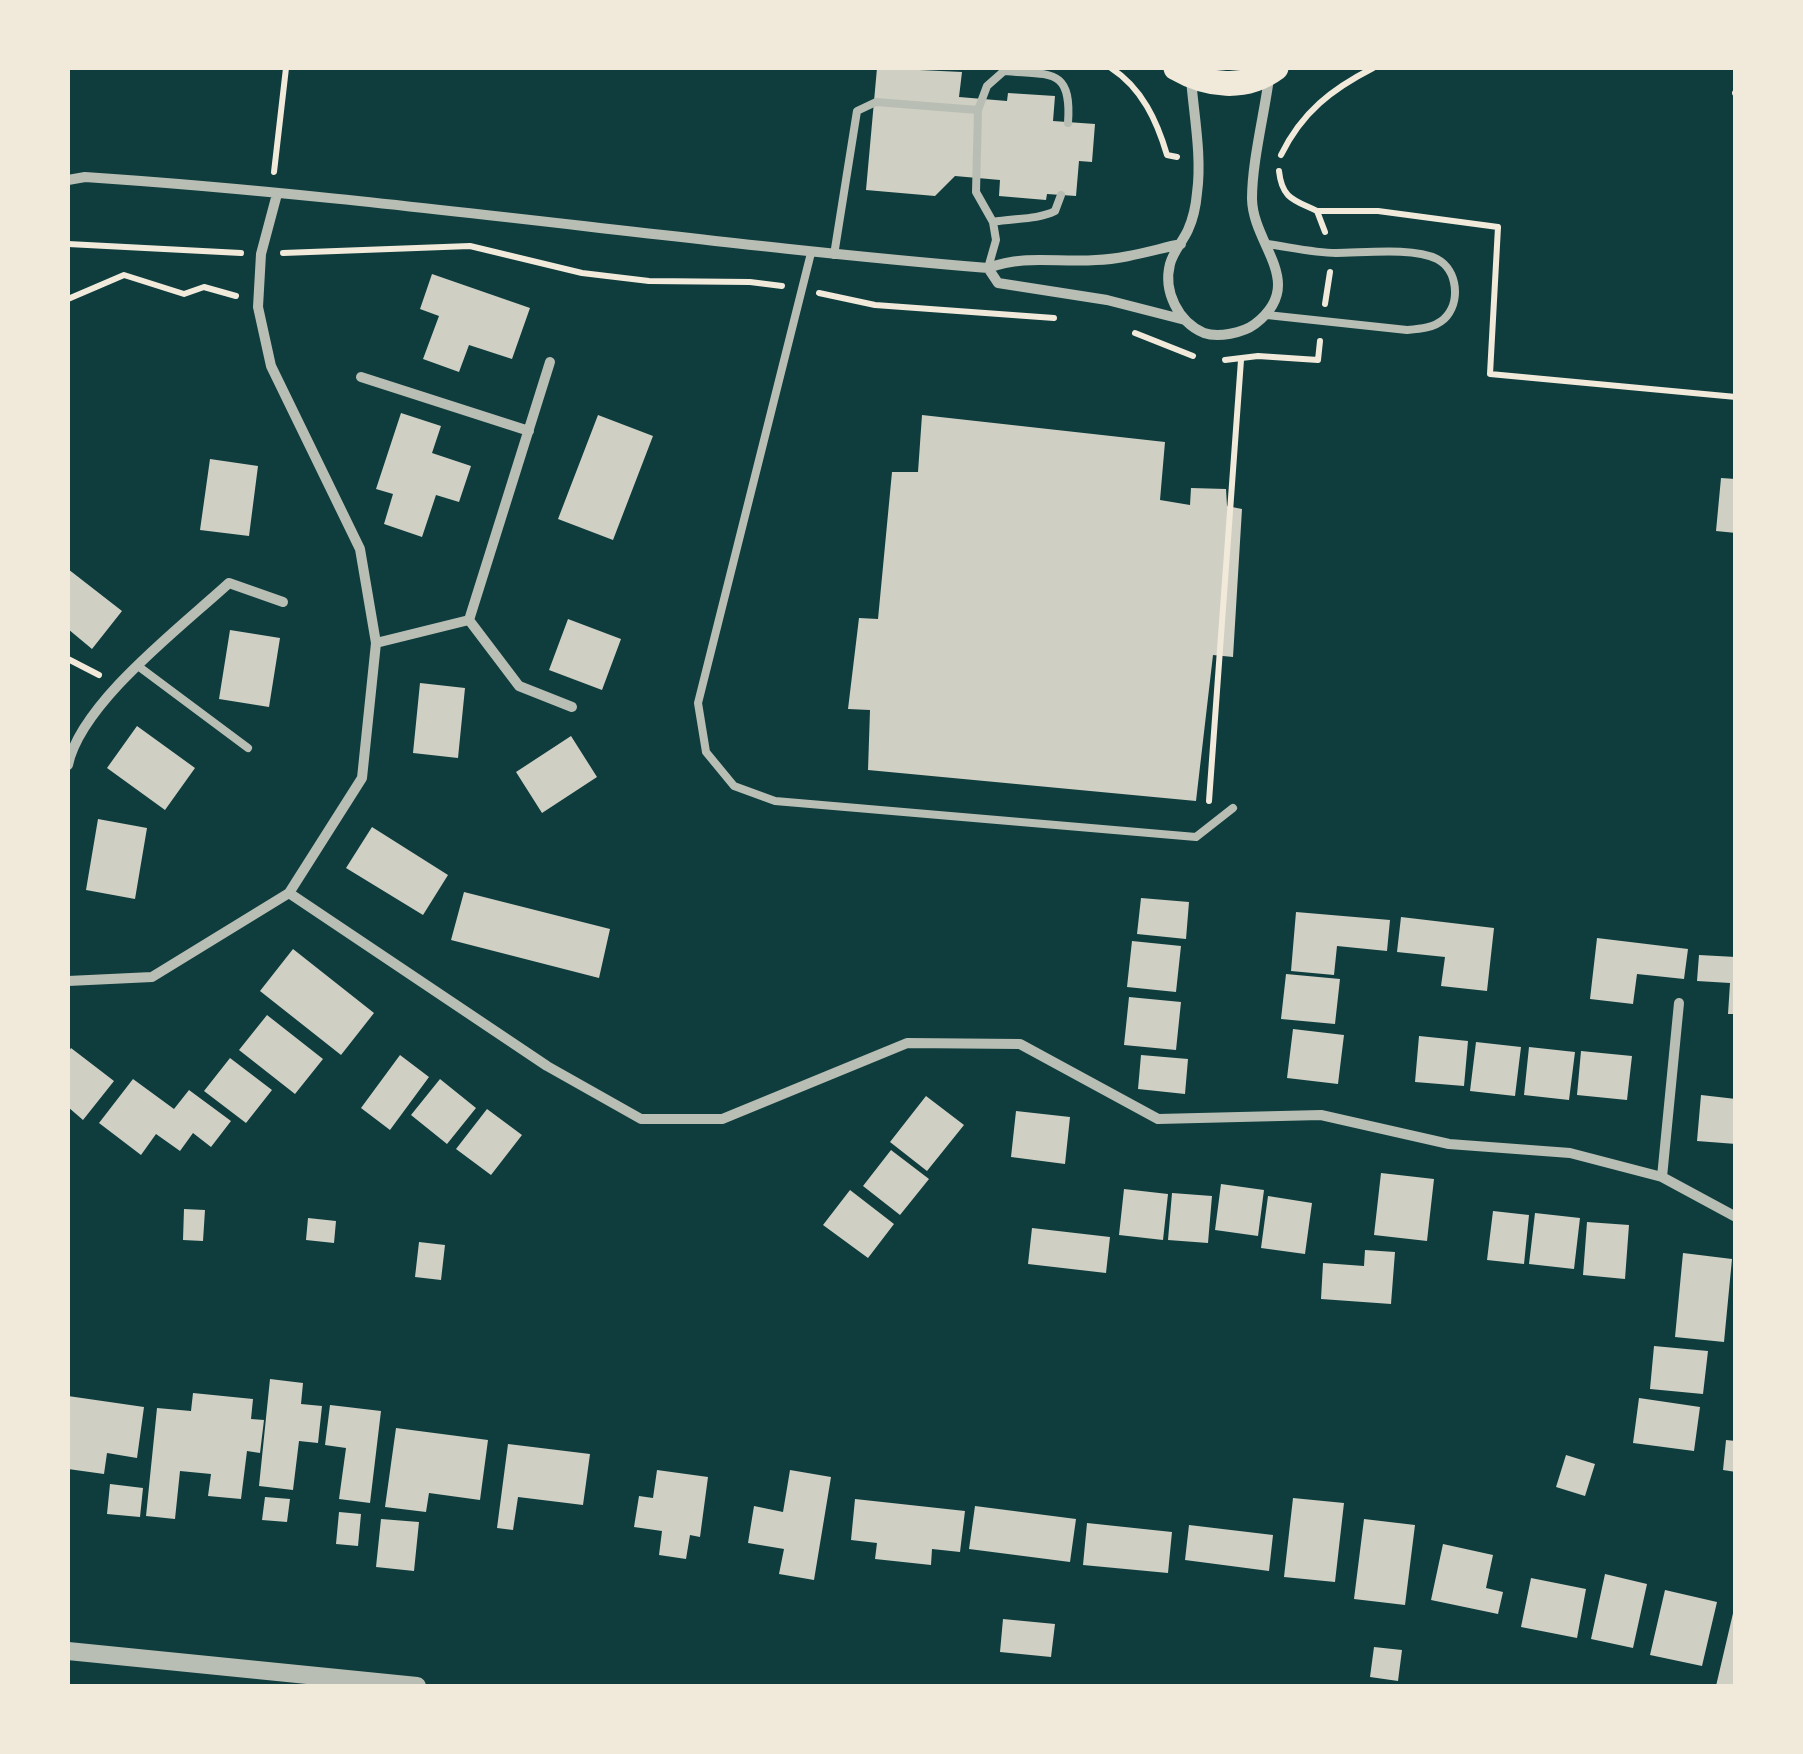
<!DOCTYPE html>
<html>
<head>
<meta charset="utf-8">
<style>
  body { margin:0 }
  #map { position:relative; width:1803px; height:1754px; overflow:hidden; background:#0f3d3e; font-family:Barlow,sans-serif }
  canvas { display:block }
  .frame { position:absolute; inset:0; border:70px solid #f1e9da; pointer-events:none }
</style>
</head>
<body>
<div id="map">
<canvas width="1803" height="1754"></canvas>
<div class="frame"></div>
</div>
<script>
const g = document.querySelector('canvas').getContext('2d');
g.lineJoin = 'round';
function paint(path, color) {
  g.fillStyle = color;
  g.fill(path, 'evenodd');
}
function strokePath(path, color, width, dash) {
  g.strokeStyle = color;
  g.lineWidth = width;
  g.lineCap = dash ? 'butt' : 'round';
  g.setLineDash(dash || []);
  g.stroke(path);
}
paint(new Path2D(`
  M877,68L962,72L959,97L1007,101L1008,93L1055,96L1053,121L1095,124L1092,162L1079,161L1076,196L1047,194L1046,200L999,196L1000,180L955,176L935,196L866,190Z
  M432,274L530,308L512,359L469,345L459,372L423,359L439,316L420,309Z
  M401,413L441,426L432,453L471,466L459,502L436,495L422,537L384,524L393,494L376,489Z
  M598,415L653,436L613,540L558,519Z
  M922,415L1165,442L1160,500L1190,505L1191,488L1226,489L1227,506L1242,509L1233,657L1213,655L1196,801L868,770L870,710L848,709L859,618L878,619L892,472H918Z
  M210,459L258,466L249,536L200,530Z
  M1721,478L1736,479V533L1716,531Z
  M68,569L122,611L92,649L68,629Z
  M568,619L621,639L602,690L549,670Z
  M230,630L280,638L269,707L219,699Z
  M420,683L465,688L458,758L413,753Z
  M137,726L195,768L165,810L107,768Z
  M571,736L597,777L542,813L516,772Z
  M98,819L147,828L135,899L86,890Z
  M372,827L448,875L423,915L346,868Z
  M464,892L610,929L599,978L451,940Z
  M1141,898L1189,902L1186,939L1137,934Z
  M1296,912L1390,920L1387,951L1337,946L1334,975L1291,971Z
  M1401,917L1494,928L1487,991L1441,986L1445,957L1397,952Z
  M1597,938L1688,949L1684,979L1637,974L1633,1004L1590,999Z
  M1132,941L1181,946L1176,992L1127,987Z
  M293,949L374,1013L341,1055L260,991Z
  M1699,955L1736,957V1014H1728L1730,983L1697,981Z
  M1286,974L1340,979L1335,1024L1281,1019Z
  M1129,997L1181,1002L1176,1050L1124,1045Z
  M267,1015L323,1059L295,1094L239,1050Z
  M1293,1029L1344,1035L1338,1084L1287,1078Z
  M1419,1036L1468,1041L1464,1086L1415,1082Z
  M1476,1042L1521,1047L1515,1096L1470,1091Z
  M1529,1047L1575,1052L1569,1100L1524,1095Z
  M71,1048L114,1081L83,1120L68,1107V1053Z
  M1581,1051L1632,1056L1627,1100L1577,1095Z
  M400,1055L429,1077L390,1130L361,1108Z
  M1141,1055L1188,1059L1185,1094L1138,1089Z
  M230,1058L272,1090L246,1123L204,1091Z
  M133,1079L174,1109L189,1090L231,1121L211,1147L193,1133L180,1151L156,1134L141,1155L99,1123Z
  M440,1079L476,1108L447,1144L411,1115Z
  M1701,1095L1736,1099V1144L1697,1141Z
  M926,1096L964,1125L927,1171L890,1142Z
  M487,1109L522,1135L491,1175L456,1149Z
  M1016,1111L1070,1117L1065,1164L1011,1157Z
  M891,1150L929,1179L900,1215L863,1186Z
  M1381,1173L1434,1179L1427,1241L1374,1235Z
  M1221,1184L1264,1190L1258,1236L1215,1230Z
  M1124,1189L1168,1194L1163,1240L1119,1235Z
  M850,1190L894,1224L868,1258L823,1225Z
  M1172,1193L1212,1196L1208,1243L1168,1240Z
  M1268,1196L1312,1203L1305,1254L1261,1248Z
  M184,1209L205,1210L203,1241L183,1240Z
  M1493,1211L1529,1215L1524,1264L1487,1260Z
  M1535,1213L1580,1218L1574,1269L1529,1264Z
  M308,1218L336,1221L334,1243L306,1240Z
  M1587,1222L1629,1225L1625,1279L1583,1275Z
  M1032,1228L1110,1237L1106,1273L1028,1264Z
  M419,1242L445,1245L441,1280L415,1277Z
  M1365,1250L1395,1252L1391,1304L1321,1299L1323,1263L1364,1266Z
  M1683,1253L1732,1259L1724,1342L1675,1337Z
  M1654,1346L1708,1351L1703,1394L1650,1389Z
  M270,1379L303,1383L301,1404L322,1406L318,1443L299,1441L293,1490L259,1486Z
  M193,1393L253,1399L251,1419L264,1420L260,1453L247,1451L241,1499L208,1496L211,1474L180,1471L175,1519L146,1516L157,1408L191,1411Z
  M68,1396L144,1407L137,1458L107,1453L104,1474L68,1469Z
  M1639,1398L1700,1407L1694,1451L1633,1443Z
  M330,1405L381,1411L370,1503L339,1499L346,1448L325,1445Z
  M396,1428L488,1440L480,1500L429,1493L426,1512L385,1507Z
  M1726,1440L1736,1441V1472L1723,1470Z
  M508,1444L590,1454L583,1505L518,1497L513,1530L497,1528Z
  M1566,1455L1595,1464L1585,1496L1556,1487Z
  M657,1470L708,1477L700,1537L690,1535L686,1559L659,1555L662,1531L634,1527L639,1496L653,1498Z
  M790,1470L831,1477L814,1580L779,1574L784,1549L748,1543L754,1506L783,1512Z
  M110,1484L143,1488L140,1517L107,1514Z
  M265,1497L290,1499L287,1522L262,1520Z
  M1293,1498L1344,1503L1335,1582L1284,1577Z
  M855,1499L965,1511L960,1552L932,1549L931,1565L875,1559L877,1543L851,1540Z
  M975,1506L1076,1519L1070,1562L969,1549Z
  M339,1512L361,1514L358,1546L336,1544Z
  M381,1519L419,1522L414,1571L376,1567Z
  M1364,1519L1415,1525L1405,1605L1354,1599Z
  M1087,1523L1172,1532L1168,1573L1083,1565Z
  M1189,1525L1273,1535L1269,1571L1185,1560Z
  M1443,1544L1493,1555L1486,1588L1503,1592L1498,1614L1431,1600Z
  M1605,1574L1647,1584L1633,1648L1591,1639Z
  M1531,1578L1586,1589L1577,1638L1521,1627Z
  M1665,1590L1717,1602L1702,1666L1650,1655Z
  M1734,1609L1736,1686H1716Z
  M1003,1619L1055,1624L1051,1657L1000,1652Z
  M1374,1647L1402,1650L1398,1681L1370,1677Z`), '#cfcfc3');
strokePath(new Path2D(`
  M1111,68C1142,88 1157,121 1167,155L1177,157
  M1735,93H1736
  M1281,155C1302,112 1332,89 1373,68
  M1279,171C1282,199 1294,200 1317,211L1325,232
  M274,172L286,68
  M1317,211H1378L1498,227L1490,374L1736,397
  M68,244L241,253
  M283,253L470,246L582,273L649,281L750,282L782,286
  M819,293L875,305L1054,318
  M68,299L124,275L184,294L204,287L236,296
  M1325,304L1330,272
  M1135,333L1193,356
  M1225,360L1258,356L1318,360L1320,341
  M68,659L99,675
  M1209,801L1241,360`), '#f1e9da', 6);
strokePath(new Path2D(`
  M978,110L987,86L1004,71C1050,75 1072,67 1068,123
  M993,222C1012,218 1038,220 1055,211L1061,195
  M811,253L698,703L706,752L734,786L775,801L1196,837L1233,808
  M834,255L857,111L876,102L978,110L976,192L993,222L996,240L988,268
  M1267,315L1407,330C1420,329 1434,328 1444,319C1461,303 1458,270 1437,259C1413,247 1363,253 1336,253C1314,253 1289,247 1267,244
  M138,666L248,748`), '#b8beb3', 8);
strokePath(new Path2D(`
  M1191,79C1194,116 1202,157 1197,193C1196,205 1193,219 1188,230C1183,241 1173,252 1170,264C1163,291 1178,322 1204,333C1218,338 1243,333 1255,324C1308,283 1253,246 1252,199C1252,162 1264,116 1269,78
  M68,180L85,177C387,197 687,243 988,268C1025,254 1058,263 1096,260C1125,259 1153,250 1181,244
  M988,268L998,283L1107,300L1185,320
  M361,377L529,431
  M469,620L519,686L572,707
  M376,643L469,620L550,362
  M68,765C81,703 181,627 229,583L283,602
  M289,893L547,1066L641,1119H722L907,1043L1020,1044L1158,1119L1321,1115L1449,1144L1570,1153L1662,1177L1736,1217
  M68,981L152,977L289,893L362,778L376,643L360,549L271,366L258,307L261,254L277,194
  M1662,1177L1679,1003`), '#b8beb3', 10);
strokePath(new Path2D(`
  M68,1651L417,1686`), '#b8beb3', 18);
strokePath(new Path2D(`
  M1176,68C1207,86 1245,91 1276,68`), '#f1e9da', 25);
</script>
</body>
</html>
